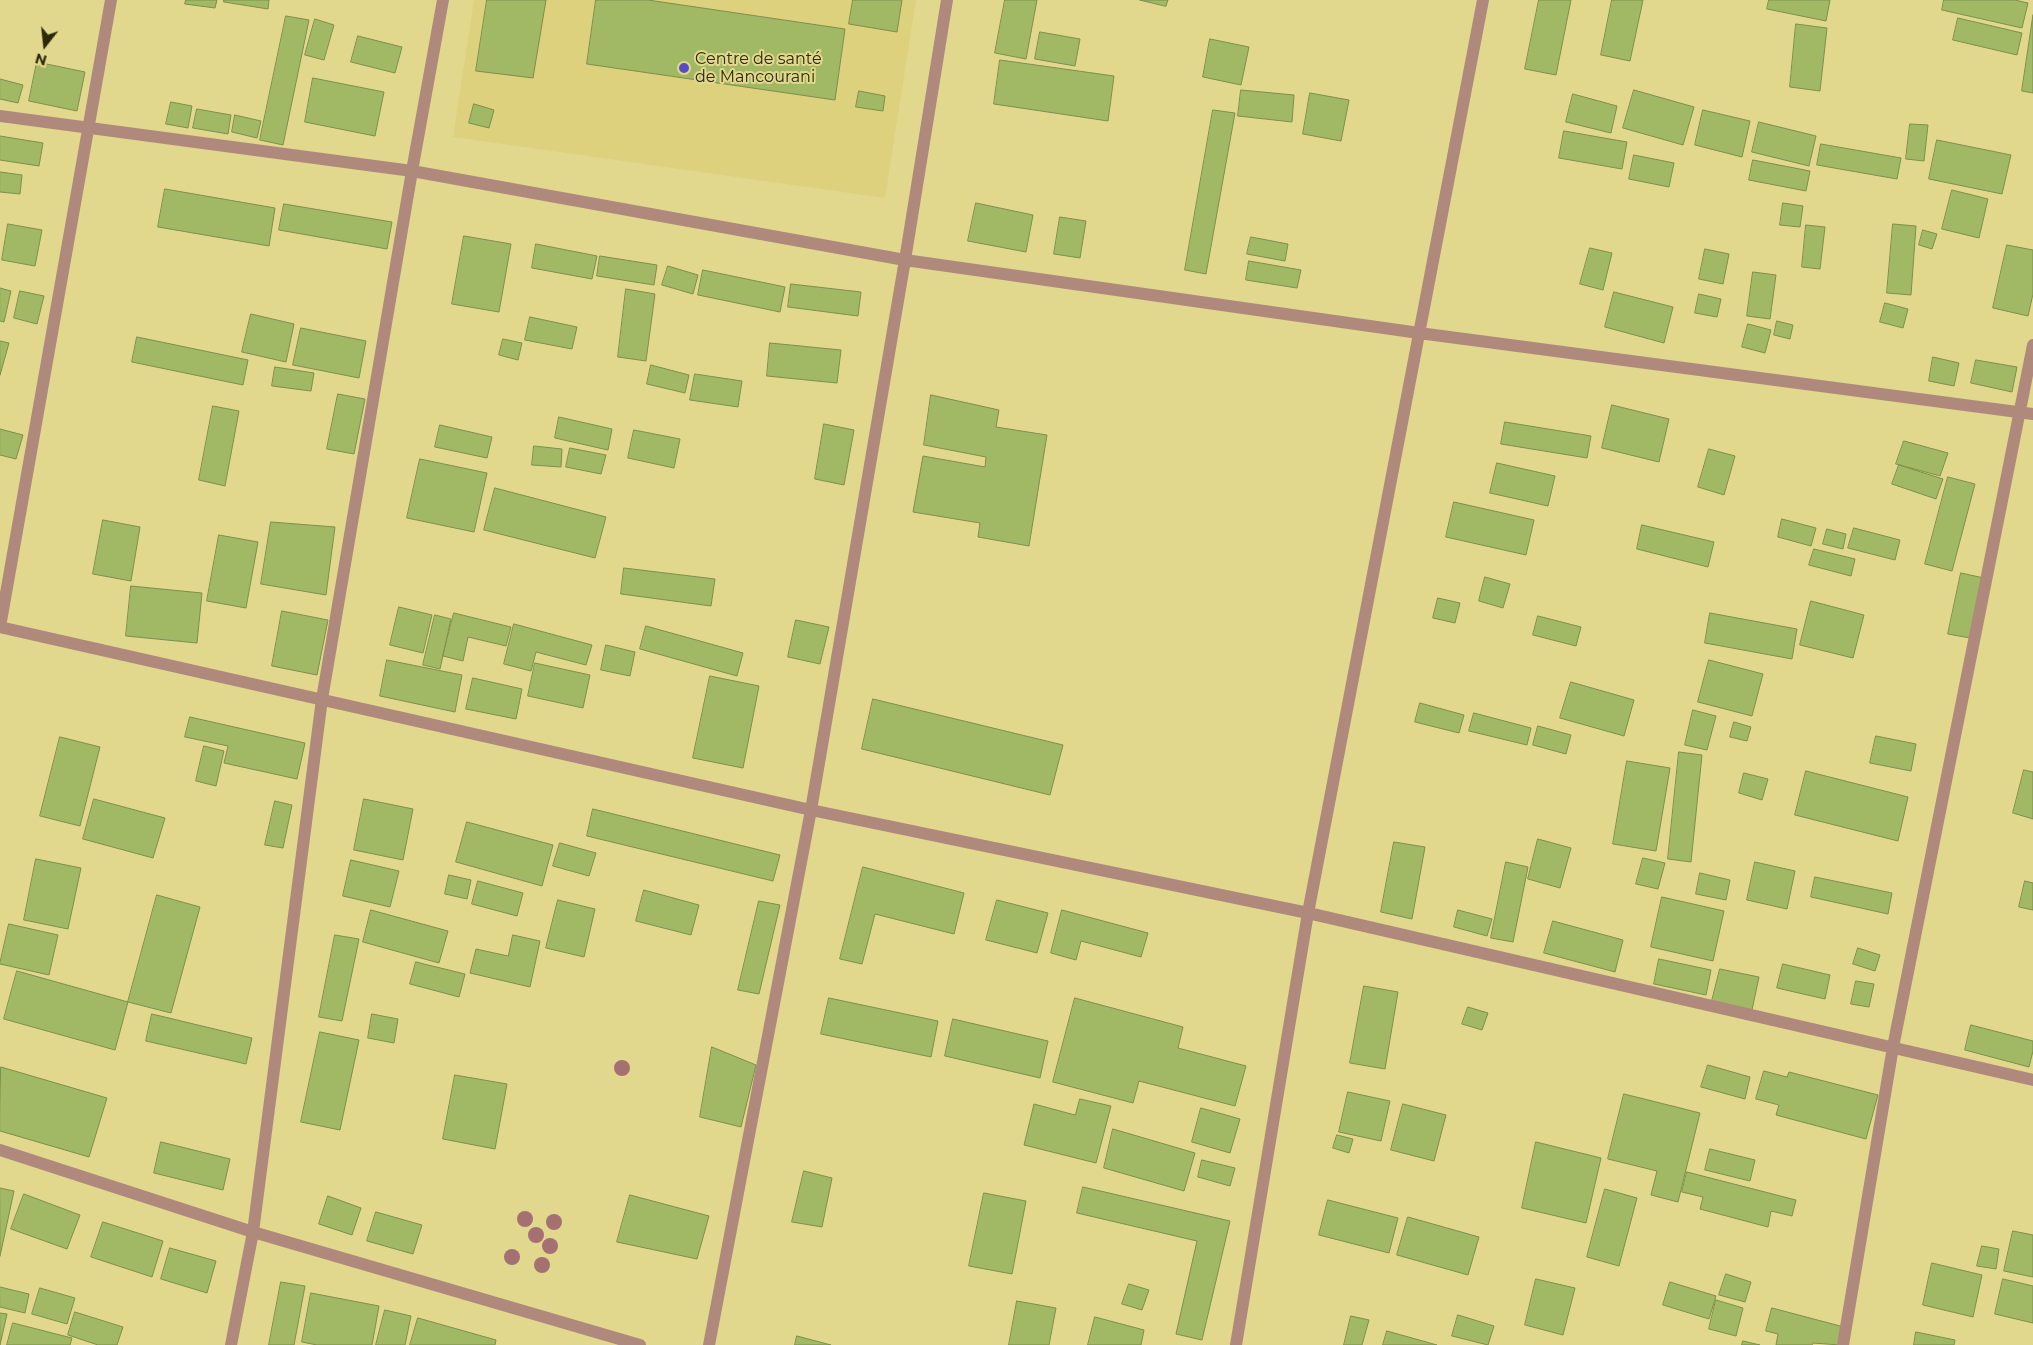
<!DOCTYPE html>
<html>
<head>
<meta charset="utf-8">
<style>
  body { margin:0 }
  #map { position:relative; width:2033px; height:1345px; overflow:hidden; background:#e2d88d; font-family:Montserrat,sans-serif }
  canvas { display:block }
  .north { position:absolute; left:20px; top:20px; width:50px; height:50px; -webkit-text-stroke:4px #e2d88d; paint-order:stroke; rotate:196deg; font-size:14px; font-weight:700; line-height:20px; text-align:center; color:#2c2808 }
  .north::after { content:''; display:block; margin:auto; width:18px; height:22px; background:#2c2808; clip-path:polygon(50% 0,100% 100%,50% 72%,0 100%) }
</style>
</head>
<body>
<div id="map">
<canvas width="2033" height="1345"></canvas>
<div class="north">N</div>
</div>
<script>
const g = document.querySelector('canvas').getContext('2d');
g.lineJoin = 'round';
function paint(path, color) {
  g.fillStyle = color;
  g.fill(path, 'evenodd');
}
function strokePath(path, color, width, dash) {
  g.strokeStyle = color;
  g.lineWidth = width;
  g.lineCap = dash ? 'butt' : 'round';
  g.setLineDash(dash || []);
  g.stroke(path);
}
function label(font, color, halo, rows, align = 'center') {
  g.font = font + ' Montserrat,sans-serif';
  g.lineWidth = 4;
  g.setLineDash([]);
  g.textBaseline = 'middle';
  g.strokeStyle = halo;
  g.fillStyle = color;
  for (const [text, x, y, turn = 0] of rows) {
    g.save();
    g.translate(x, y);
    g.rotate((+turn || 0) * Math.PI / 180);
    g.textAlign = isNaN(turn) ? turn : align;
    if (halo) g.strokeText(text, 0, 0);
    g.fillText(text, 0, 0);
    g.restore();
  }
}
paint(new Path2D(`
  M474,0H916L885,198L453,137Z`), '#ddd17d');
const building = new Path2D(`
  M186,0H217L215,8L185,4Z
  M224,0H269L268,9L224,2Z
  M487,0H546L533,78L476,71Z
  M596,0H648L845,29L835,100L587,64Z
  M853,0H902L897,32L849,24Z
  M1005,0H1037L1026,59L995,53Z
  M1140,0H1168L1166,6Z
  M1539,0H1571L1556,75L1525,69Z
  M1612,0H1643L1630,61L1601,55Z
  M1769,0H1830L1826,21L1767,9Z
  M1944,0H2015L2028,3L2022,28L1942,10Z
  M2033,15V93L2022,91Z
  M286,16L309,20L283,145L260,140Z
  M1958,18L2022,33L2017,55L1953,40Z
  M315,19L334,25L324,60L305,55Z
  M1796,24L1827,28L1820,91L1790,87Z
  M1040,32L1080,39L1075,66L1035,59Z
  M358,36L402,47L395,73L351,62Z
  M1210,39L1249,47L1241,85L1203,77Z
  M1000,60L1114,76L1108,121L994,104Z
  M37,62L85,72L77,111L29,101Z
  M313,78L384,92L375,136L305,122Z
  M0,79L23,85L18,103L0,99Z
  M1241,90L1294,95L1292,122L1238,116Z
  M1634,90L1694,107L1683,145L1623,128Z
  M859,91L885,96L883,111L856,107Z
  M1310,93L1349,100L1341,141L1303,134Z
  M1573,94L1617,106L1611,133L1566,122Z
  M171,102L192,106L188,128L166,124Z
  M474,104L494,110L489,128L469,123Z
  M197,109L231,115L228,134L193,128Z
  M1213,110L1235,113L1206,274L1185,270Z
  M1703,110L1750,121L1742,157L1695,145Z
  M235,115L261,121L257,138L232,132Z
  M1759,122L1816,136L1809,166L1752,152Z
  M1910,124L1928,125L1924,161L1906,159Z
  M1564,131L1627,142L1622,169L1559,158Z
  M0,136L43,143L39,166L0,160Z
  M1937,140L2011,155L2002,194L1929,179Z
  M1821,144L1901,158L1897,179L1817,165Z
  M1634,155L1674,163L1669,187L1629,179Z
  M1753,160L1810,171L1806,191L1749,180Z
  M0,172L22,175L20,194L0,192Z
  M165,189L275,208L269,246L158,227Z
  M1952,190L1988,199L1979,238L1942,229Z
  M976,203L1033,215L1026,252L968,241Z
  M1783,203L1803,206L1800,227L1780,225Z
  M284,204L392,222L387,249L279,230Z
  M1060,217L1086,221L1080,258L1054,254Z
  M8,224L42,230L35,266L2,260Z
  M1893,224L1916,226L1911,295L1887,293Z
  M1806,225L1825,227L1820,269L1802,267Z
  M1923,230L1937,234L1932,249L1919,245Z
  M464,236L511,244L499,312L452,304Z
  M1251,237L1288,244L1285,261L1247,254Z
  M536,244L597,256L592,279L532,268Z
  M2007,245L2033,250V294L2028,316L1993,308Z
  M1590,248L1612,253L1603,290L1580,284Z
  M1705,249L1729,254L1723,284L1699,279Z
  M600,256L657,265L654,285L597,276Z
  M1249,261L1301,270L1297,288L1246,280Z
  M668,266L698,275L693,294L662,285Z
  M703,270L785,287L780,312L698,295Z
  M1753,272L1776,275L1770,319L1747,316Z
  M791,284L861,292L858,316L788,307Z
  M0,288L11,291L4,322L0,321Z
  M626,289L655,294L646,361L618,357Z
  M20,291L44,296L37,324L14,318Z
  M1614,292L1673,307L1664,343L1605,327Z
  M1699,294L1721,299L1717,317L1695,313Z
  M1885,303L1908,309L1903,328L1880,322Z
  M251,314L294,324L286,362L242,352Z
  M530,317L577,327L572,349L525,340Z
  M1777,321L1793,325L1790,339L1774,335Z
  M1748,324L1771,330L1765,353L1742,347Z
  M301,328L366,341L359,378L293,365Z
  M137,337L248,360L243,385L132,362Z
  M503,339L522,343L518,360L499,355Z
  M0,341L9,343L0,375Z
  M770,343L841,350L837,383L767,376Z
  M1933,357L1959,363L1954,386L1929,381Z
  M1976,360L2017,367L2012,392L1971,383Z
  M651,365L689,375L685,393L647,384Z
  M275,367L314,373L311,391L272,386Z
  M695,374L742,381L738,407L690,400Z
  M338,394L365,399L354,454L327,449Z
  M931,395L999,410L996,427L1047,435L1029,546L978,537L980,523L913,512L923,456L985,467L986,457L924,445Z
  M1612,405L1669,419L1659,462L1602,448Z
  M213,406L239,411L225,486L199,480Z
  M559,417L612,429L608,450L555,438Z
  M1505,422L1591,436L1587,458L1501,444Z
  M824,424L854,430L844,485L815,479Z
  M440,425L492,437L487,458L435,447Z
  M0,429L23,435L16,459L0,455Z
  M634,430L680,439L674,468L628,458Z
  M1904,441L1948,453L1940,476L1896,464Z
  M534,446L562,449L561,467L532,465Z
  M570,448L606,455L601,474L566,467Z
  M1709,449L1735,456L1724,495L1698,487Z
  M420,459L487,473L474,532L407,518Z
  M1497,463L1555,476L1548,506L1490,493Z
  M1899,465L1943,479L1936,499L1892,484Z
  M1948,477L1975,484L1952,571L1925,564Z
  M495,488L606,517L595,558L484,530Z
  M1454,502L1534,520L1526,555L1446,537Z
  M1782,519L1816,528L1811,546L1778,537Z
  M103,520L140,527L131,581L93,574Z
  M271,522L335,527L326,595L261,584Z
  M1642,525L1714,542L1708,567L1637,549Z
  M1854,528L1900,540L1895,560L1848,548Z
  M1827,529L1846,534L1843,549L1823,544Z
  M219,535L258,542L246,608L207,601Z
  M1814,549L1855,559L1851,576L1809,565Z
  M624,568L715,579L711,606L621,594Z
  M1961,573L1984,578L1970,638L1948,634Z
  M1485,577L1510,584L1503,608L1479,601Z
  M131,586L202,593L197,643L126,636Z
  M1438,598L1460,603L1455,623L1433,618Z
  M1811,601L1864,615L1853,658L1800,645Z
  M399,607L432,615L423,653L390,645Z
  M282,611L328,620L317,675L272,666Z
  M454,613L511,627L506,646L468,637L463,661L443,656Z
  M1710,613L1797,629L1792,659L1705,643Z
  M435,615L451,619L440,669L423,665Z
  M1538,616L1581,627L1576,646L1533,635Z
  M796,620L829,627L820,664L788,657Z
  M514,624L592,645L586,665L536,652L531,671L504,664Z
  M646,626L743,653L737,676L640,649Z
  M606,645L635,652L630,676L601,670Z
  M387,660L462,675L455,712L380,696Z
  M1709,660L1763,674L1752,716L1698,702Z
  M535,663L590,675L583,708L528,696Z
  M710,676L759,686L743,768L693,758Z
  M473,678L522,689L516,719L466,709Z
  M1571,682L1634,700L1624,736L1560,718Z
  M873,699L1063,745L1050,795L862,749Z
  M1420,703L1464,715L1459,733L1415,722Z
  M1693,710L1716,716L1707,750L1685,745Z
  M1474,713L1531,728L1527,745L1469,731Z
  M190,717L305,743L297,779L224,763L228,746L185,737Z
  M1734,722L1751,727L1747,741L1730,737Z
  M1538,726L1571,735L1566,754L1533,745Z
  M1876,736L1916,744L1911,771L1870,763Z
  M60,737L100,747L80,826L40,816Z
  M204,746L224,751L216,786L196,781Z
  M1679,752L1702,755L1691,862L1668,859Z
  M1627,761L1670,768L1656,851L1613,844Z
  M2024,770L2033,772V819L2013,813Z
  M1806,771L1908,797L1898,841L1795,815Z
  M1744,773L1768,779L1762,800L1739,793Z
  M94,799L165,818L153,858L83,839Z
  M364,799L413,809L403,860L354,850Z
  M275,801L292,805L283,848L265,845Z
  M593,809L780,855L773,881L587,836Z
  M467,822L553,845L542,886L456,862Z
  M1538,839L1571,848L1560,888L1528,879Z
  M1394,842L1425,847L1412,919L1381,912Z
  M560,843L596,853L589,876L553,866Z
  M1643,858L1665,863L1658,889L1636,884Z
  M36,859L81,868L68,929L24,920Z
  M351,860L399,871L390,907L343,896Z
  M1506,862L1528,867L1513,942L1491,938Z
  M1755,862L1795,871L1787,909L1747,900Z
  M863,867L964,893L954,934L875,914L862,964L840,959Z
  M1700,873L1730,880L1726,900L1696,894Z
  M449,875L471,880L467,899L445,894Z
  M1815,877L1892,893L1888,914L1811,897Z
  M478,881L523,893L517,916L472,904Z
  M2025,881L2033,883V910L2019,907Z
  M644,890L699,905L691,935L636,921Z
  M157,895L200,907L171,1013L128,1002Z
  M1662,897L1724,911L1713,961L1651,947Z
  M558,900L595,909L584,957L546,948Z
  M997,900L1048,913L1037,953L986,940Z
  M759,901L780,905L759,994L738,990Z
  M371,910L448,931L439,963L363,942Z
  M1062,910L1148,933L1141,957L1081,941L1076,960L1051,953Z
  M1458,910L1492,919L1487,936L1454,927Z
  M1553,921L1623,940L1615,972L1544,953Z
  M9,924L58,935L49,975L0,964Z
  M335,935L359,939L342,1021L319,1017Z
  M513,935L540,941L530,987L470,973L476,949L508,956Z
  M1858,948L1880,955L1875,971L1853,964Z
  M1659,959L1711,970L1706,995L1654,984Z
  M416,962L465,974L459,997L410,984Z
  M1783,964L1830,975L1825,999L1777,988Z
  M1720,969L1759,977L1752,1010L1712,1001Z
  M17,971L128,1002L115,1050L4,1019Z
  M1856,981L1874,984L1869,1007L1851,1004Z
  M1364,986L1398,992L1385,1069L1350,1063Z
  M829,998L938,1021L931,1057L821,1034Z
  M1075,998L1183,1027L1178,1048L1246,1066L1235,1106L1139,1081L1133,1103L1053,1082Z
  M1468,1007L1488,1013L1482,1030L1462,1024Z
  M152,1014L252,1038L246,1064L146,1041Z
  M372,1014L398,1019L394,1043L368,1038Z
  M953,1019L1048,1041L1040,1078L945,1056Z
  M1971,1025L2033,1041V1051L2029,1067L1965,1050Z
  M320,1032L359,1040L340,1130L301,1122Z
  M712,1047L756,1065L741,1127L700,1117Z
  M1708,1065L1750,1077L1745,1099L1701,1087Z
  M1,1067L107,1098L89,1157L0,1131Z
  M1764,1071L1787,1077L1789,1072L1878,1095L1866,1139L1776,1115L1779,1105L1756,1099Z
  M455,1075L507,1084L495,1149L443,1139Z
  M1348,1092L1390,1101L1381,1141L1339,1132Z
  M1624,1094L1700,1113L1678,1202L1651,1195L1657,1171L1608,1159Z
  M1080,1099L1111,1106L1096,1163L1024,1145L1034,1104L1075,1115Z
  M1403,1104L1446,1115L1434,1161L1391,1150Z
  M1201,1108L1240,1119L1230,1153L1192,1142Z
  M1113,1129L1195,1153L1184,1191L1104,1168Z
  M1337,1135L1353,1139L1349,1153L1333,1148Z
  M161,1142L230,1159L223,1190L154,1173Z
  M1536,1142L1601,1158L1586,1223L1522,1208Z
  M1710,1149L1755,1160L1750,1181L1705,1170Z
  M1202,1160L1235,1168L1230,1186L1198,1177Z
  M804,1171L832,1178L822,1227L792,1222Z
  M1687,1172L1796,1200L1792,1216L1771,1211L1768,1227L1700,1209L1703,1197L1682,1192Z
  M1083,1187L1230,1221L1202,1340L1176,1334L1197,1241L1077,1213Z
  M0,1188L14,1191L0,1256Z
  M1605,1189L1637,1198L1619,1266L1587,1257Z
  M984,1193L1026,1201L1012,1274L969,1266Z
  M24,1194L80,1215L67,1249L11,1229Z
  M630,1195L709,1216L697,1259L617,1242Z
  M328,1196L361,1208L352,1235L319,1224Z
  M1328,1200L1398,1218L1389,1253L1319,1235Z
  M376,1212L422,1225L413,1254L367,1241Z
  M1408,1217L1479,1237L1468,1275L1397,1255Z
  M103,1222L163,1241L152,1277L91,1257Z
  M2013,1231L2033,1235V1277L2004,1271Z
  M1982,1246L1999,1249L1996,1269L1977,1266Z
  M170,1248L216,1261L207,1293L161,1279Z
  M1932,1263L1982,1275L1973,1317L1923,1305Z
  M1726,1274L1751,1282L1745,1302L1719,1295Z
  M1536,1279L1575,1288L1563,1335L1525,1325Z
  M2003,1279L2033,1286V1323L1995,1314Z
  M281,1282L305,1286L294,1345H269Z
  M1670,1282L1716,1296L1709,1319L1663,1305Z
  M1129,1284L1149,1290L1142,1310L1122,1304Z
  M0,1287L29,1294L25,1313L0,1307Z
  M40,1288L75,1298L67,1324L32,1314Z
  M311,1293L379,1306L372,1345H317L302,1342Z
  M1716,1300L1743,1308L1736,1336L1709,1329Z
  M1017,1301L1056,1308L1049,1345H1009Z
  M1772,1308L1844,1327L1840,1345L1813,1343L1812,1345H1776L1778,1334L1766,1331Z
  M385,1310L411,1316L405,1345H376Z
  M75,1312L123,1327L117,1345H98L68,1335Z
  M0,1313L7,1314L0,1345Z
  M1458,1315L1494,1326L1488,1345L1452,1336Z
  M1351,1316L1369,1320L1362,1345H1344Z
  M1095,1317L1144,1330L1141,1345H1088Z
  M418,1318L496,1340L495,1345H410Z
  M13,1323L72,1338L70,1345H7Z
  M1387,1331L1437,1345H1383Z
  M1916,1332L1955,1340L1954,1345H1914Z
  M797,1336L831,1345H795Z
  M1743,1341L1760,1345H1742Z`);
paint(building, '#a1b865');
strokePath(building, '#7d8f4a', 1);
strokePath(new Path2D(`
  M111,0L0,627L811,810L1308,913L2033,1080
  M0,116L412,171L905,260L1419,333L2033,414
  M0,1150L253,1232L640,1345
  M231,1345L253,1232L322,699L412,171L443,0
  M709,1345L811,810L905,260L947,0
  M1236,1345L1308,913L1483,0
  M1843,1345L1893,1047L2033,345`), '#af8a7c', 12);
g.fillStyle = '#a57072';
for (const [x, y] of [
  [622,1068],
  [525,1219],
  [554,1222],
  [536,1235],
  [550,1246],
  [512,1257],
  [542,1265]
]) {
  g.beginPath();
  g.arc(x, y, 8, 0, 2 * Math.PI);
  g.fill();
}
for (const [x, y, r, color] of [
  [684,68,6,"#574cc4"]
]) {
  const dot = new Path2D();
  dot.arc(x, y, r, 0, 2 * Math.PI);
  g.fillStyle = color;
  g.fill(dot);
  strokePath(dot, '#e2d88d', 2);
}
label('16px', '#2c2808', '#e2d88d', [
  ["Centre de santé",695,59],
  ["de Mancourani",695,77]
], 'left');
</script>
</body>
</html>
